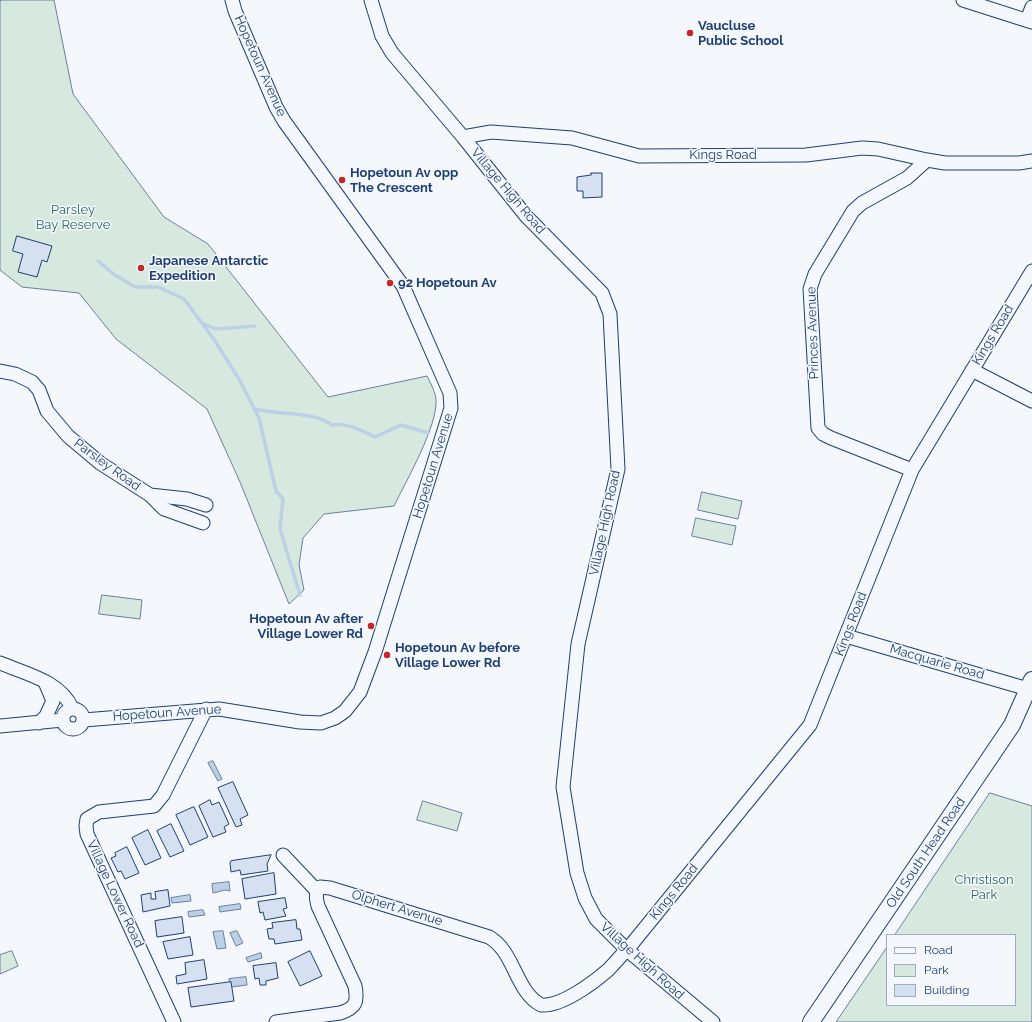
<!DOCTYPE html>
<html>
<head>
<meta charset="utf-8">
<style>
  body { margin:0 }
  #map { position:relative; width:1032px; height:1022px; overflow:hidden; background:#f4f7fb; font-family:Raleway,sans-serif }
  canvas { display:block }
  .legend { position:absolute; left:886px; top:934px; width:130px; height:72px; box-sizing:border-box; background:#f4f7fb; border:1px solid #9eadc5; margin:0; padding:5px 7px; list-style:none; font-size:12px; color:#1d3f73 }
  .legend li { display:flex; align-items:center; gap:8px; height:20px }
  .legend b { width:20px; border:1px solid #9eadc5 }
</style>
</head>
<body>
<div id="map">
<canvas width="1032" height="1022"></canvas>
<ul class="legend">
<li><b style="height:5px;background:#f4f7fb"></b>Road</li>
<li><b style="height:11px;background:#d7e8df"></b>Park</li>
<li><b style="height:11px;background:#d5e0f0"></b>Building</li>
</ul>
</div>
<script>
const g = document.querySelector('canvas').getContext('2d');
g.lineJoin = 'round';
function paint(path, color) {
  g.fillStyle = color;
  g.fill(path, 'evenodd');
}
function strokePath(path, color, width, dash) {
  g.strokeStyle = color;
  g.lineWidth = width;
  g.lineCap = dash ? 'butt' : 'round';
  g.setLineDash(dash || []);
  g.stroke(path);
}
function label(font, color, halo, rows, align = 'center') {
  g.font = font + ' Raleway,sans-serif';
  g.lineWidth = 3;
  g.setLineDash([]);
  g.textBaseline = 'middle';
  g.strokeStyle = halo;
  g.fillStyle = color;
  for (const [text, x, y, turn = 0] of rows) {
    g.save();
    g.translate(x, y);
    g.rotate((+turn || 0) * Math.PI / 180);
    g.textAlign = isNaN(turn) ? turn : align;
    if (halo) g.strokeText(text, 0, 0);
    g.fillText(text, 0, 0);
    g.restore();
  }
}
const green = new Path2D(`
  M3,0H54L73,94L164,217L208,244L328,397L427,376C431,384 435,391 436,399C438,426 406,481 394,506L324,514L303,538L299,565L304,590L289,604L240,482L207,409L116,339L79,293L22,287L0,270V1Z
  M702,492L742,501L738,519L698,510Z
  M696,518L736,526L732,545L692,536Z
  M102,595L142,600L140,619L99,614Z
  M990,793L1032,806V1022H836L887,947V1005H1015V935H895Z
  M423,801L462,813L457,831L417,820Z
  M12,951L18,966L0,974V955Z`);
paint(green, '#d7e8df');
strokePath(green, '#687fa3', 1);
const water = new Path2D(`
  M213,761L222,779L218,781L208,763Z
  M229,882L230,891L225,890L213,893L212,884Z
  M190,895L191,901L172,903L171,898Z
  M240,904L241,909L220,912L219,907Z
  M203,910L205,915L189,917L188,912Z
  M223,931L226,948L217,949L213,932Z
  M237,931L243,943L236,946L230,933Z
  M261,953L262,958L248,962L246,958Z
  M246,977L247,985L231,987L229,979Z`);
paint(water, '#bed0e5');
strokePath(water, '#687fa3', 1);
strokePath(new Path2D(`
  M98,261L115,275L135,287H158L184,299L213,338L239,379L259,418L276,491L283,499L280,529L300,595
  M202,323L216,329L255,326
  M254,409C277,415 315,411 332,425C346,422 362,431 375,437L401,425L428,433`), '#bed0e5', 3.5);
const building = new Path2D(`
  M591,173H602V197L583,198V191H577V177L591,175Z
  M17,236L52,246L47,262L42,260L37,277L18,272L23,254L13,251Z
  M233,782L248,815L240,819L242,825L236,827L218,788Z
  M210,800L212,805L219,802L229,824L224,827L226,832L213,837L199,806Z
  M194,807L208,837L190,845L176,815Z
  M171,824L184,851L170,857L157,831Z
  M148,830L161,858L145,865L132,838Z
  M127,847L139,873L125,879L121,871L118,872L111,858L116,856L115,853Z
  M271,855L267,864L268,871L241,875L240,870L231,872L230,863L231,861Z
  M274,873L276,894L245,899L242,879Z
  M168,890L170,906L143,912L141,895L151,893V899H156L155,892Z
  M285,898L287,908L283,909L286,916L265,920L263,912L260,913L258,902Z
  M182,917L184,933L157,937L155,921Z
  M296,920L297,929H300L302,940L275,944L274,939H269L267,929L273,928L272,923Z
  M190,937L193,955L168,959L163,942Z
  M310,951L322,976L300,986L288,962Z
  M204,960L207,979L177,984L176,976L186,974L185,963Z
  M276,963L278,978L266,981V985H260L259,978L255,979L253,966Z
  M231,982L234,1001L191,1007L188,988Z`);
paint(building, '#d5e0f0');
strokePath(building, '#1d3f73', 1);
const minor = new Path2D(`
  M371,0L382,36L392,53L463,137L526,216L602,293L610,314L618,469L578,644L563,787L577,873L585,898L596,919L626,949L713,1022
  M963,0L1032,22
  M1027,20L1032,7
  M463,137L491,132L572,138L639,156L806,155L862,148L878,149L927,160L945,163H1019L1032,161
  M972,370L1032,401
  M0,371L15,374L32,382L39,390L47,411L68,436L100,463L150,495L164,509L203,523
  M912,470L831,438L823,434L818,428L810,289L815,274L853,211L862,203L907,178L927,160
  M150,495L187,499L206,505
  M846,636L1028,689
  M0,663C26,674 60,681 72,708
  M63 719a10 10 0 1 1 20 0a10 10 0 1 1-20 0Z
  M84,720L219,709L300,722L321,723L335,718L345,711L360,692L375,652L451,408L450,393L446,384L403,286L284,121L276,107L235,11L232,0
  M39,723L46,716L53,701L45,682
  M0,726L63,720
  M283,855L317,891
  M174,1022L87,834L86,826L87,819L99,812L154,806L163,795L206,709
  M276,1022L340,1013C356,1008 358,1002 355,986L318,906C316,898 315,893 320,887L330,888L489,937C515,952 515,991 541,1005C561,1007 593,983 608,970C616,962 623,953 631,945L810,725L912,470L1032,271`);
const major = new Path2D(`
  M811,1022L1012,725L1032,680`);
strokePath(minor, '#1d3f73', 15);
strokePath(major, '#1d3f73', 18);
strokePath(minor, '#f4f7fb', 13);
strokePath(major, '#f4f7fb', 16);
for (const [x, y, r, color] of [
  [690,33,4,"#c62828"],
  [342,180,4,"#c62828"],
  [141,268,4,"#c62828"],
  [390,283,4,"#c62828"],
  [371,626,4,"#c62828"],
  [387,655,4,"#c62828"]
]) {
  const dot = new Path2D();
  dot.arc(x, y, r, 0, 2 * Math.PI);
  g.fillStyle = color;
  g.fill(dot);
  strokePath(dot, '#f4f7fb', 1.5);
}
label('bold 13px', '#1d3f73', '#f4f7fb', [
  ["Vaucluse",698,26],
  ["Public School",698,41],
  ["Hopetoun Av opp",350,173],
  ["The Crescent",350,188],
  ["Japanese Antarctic",149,261],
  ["Expedition",149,276],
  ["92 Hopetoun Av",398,283],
  ["Hopetoun Av after",363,619,"right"],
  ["Village Lower Rd",363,634,"right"],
  ["Hopetoun Av before",395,648],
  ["Village Lower Rd",395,663]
], 'left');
label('13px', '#1d3f73', '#f4f7fb', [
  ["Hopetoun Avenue",260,66,66],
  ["Kings Road",723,155],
  ["Village High Road",508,191,50],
  ["Princes Avenue",813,333,-92],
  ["Kings Road",993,335,-59],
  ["Parsley Road",107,465,36],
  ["Hopetoun Avenue",433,466,-73],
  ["Village High Road",605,523,-78],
  ["Kings Road",851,624,-69],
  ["Macquarie Road",937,662,16],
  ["Hopetoun Avenue",167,713,-4],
  ["Old South Head Road",926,853,-56],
  ["Kings Road",674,892,-51],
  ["Village Lower Road",115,894,65],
  ["Olphert Avenue",397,908,17],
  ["Village High Road",642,961,42]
]);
label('13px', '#2c6c60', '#f4f7fb', [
  ["Parsley",73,210],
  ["Bay Reserve",73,225],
  ["Christison",984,880],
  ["Park",984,895]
]);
</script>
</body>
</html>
